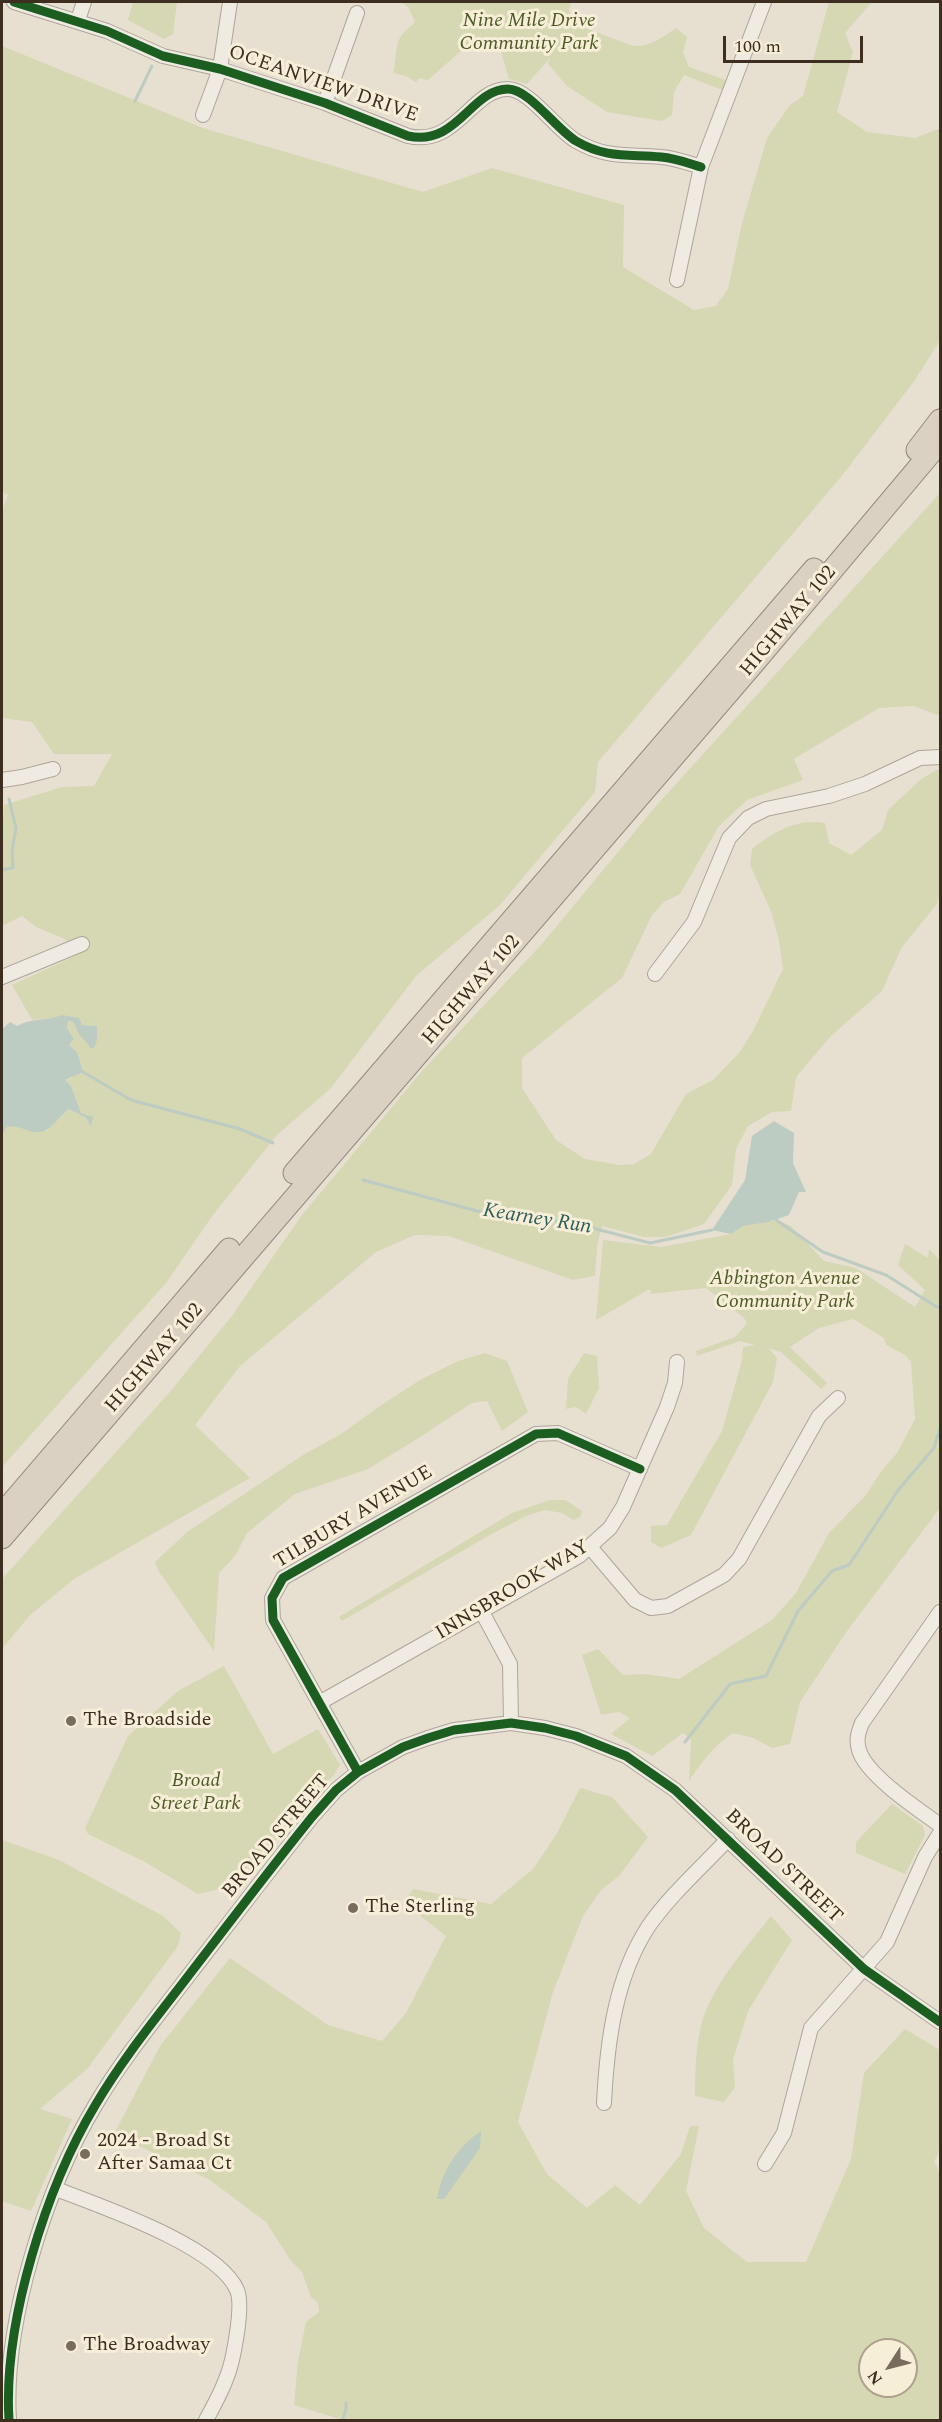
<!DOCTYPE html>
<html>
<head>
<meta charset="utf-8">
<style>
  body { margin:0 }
  #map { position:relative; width:942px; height:2422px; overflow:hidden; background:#e7e0d1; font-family:Spectral,serif }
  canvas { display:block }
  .frame { position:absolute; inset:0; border:3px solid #3d2e20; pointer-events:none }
  .north { position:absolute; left:858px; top:2338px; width:60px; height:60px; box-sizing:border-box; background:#f7eed8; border:2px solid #ada18e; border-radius:50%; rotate:234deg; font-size:16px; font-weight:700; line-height:24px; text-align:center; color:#3d2e20 }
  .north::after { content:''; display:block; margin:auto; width:21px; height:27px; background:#786c5e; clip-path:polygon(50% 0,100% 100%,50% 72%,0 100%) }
  .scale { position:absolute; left:723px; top:36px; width:140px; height:27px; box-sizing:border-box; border:3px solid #3d2e20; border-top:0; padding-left:8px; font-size:18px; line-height:21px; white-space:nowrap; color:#3d2e20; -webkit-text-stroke:4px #f7eed8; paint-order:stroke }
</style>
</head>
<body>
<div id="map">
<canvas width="942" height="2422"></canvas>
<div class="frame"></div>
<div class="north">N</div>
<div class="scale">100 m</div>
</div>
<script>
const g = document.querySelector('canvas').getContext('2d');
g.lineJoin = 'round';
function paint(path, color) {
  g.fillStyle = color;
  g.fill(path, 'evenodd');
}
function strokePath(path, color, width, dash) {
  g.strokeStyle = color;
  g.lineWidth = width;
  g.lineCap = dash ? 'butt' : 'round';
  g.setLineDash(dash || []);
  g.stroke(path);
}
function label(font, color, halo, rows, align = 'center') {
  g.font = font + ' Spectral,serif';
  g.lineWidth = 6;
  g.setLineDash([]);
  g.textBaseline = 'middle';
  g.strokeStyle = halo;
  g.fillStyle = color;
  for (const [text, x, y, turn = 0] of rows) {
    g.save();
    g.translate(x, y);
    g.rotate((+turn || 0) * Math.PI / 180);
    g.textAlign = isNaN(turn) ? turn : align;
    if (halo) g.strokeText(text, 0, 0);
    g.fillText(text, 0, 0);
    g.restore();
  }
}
paint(new Path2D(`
  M133,2H177L173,34L164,39L128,20Z
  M401,2H571L569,11L577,25L633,46C650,47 663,37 676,28L687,37L683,52L689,67L726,80L722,90L684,75L674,92L672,115L662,121L607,112L567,86L548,64L550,58L527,84L509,79L497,38L462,50L428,80L419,78L416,82L406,76L393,73C397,61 394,46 401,36C405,31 411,26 415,22L408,7Z
  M829,2H872L845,33L853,52L837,112L867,132L915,138L940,128V340L915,380L841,477L598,762L595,792L500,905L416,976L331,1088L277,1135L213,1215L166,1283L2,1467V1136L7,1127L16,1124L46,1131L69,1109L86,1118L91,1125L88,1115L81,1113L71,1086L65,1080L72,1078L74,1049L69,1045L74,1039L67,1028L68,1021H72L77,1025L78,1032L95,1044L97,1026L81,1025L62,1015L53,1018L32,1020L12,985L75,956L65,939L36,927L22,916L2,926V821L4,805L62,787L94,786L112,754H54L32,722L2,718V511L8,495L2,492V46L203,128L423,192L492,168L624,205L623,267L694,310L716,306L728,289L742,223L767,138L790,105L803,96Z
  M940,493V716L914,706L879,708L794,759L803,780L747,800L719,826L680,894L664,902L652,915L622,978L522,1058V1088L556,1140L585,1159L620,1165L634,1164L651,1154L686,1094L713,1080L739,1053L753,1031L783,969L779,941L771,911L750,865L752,849C773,832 797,818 825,823L829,843L851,855L882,830L888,810L920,780L938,769L940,770V892L937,904L902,947L882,991L830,1037L796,1077L791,1111L772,1112L748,1126L736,1149L732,1185L704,1224L666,1237H644L602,1226L597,1246L595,1276L573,1280L449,1236L415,1235L376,1252L240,1366L195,1425L250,1478L74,1579L30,1615L2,1649V1579L168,1394L231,1317L302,1215L423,1070L541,945L656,806Z
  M776,1220L791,1226L824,1261L856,1268L915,1307L925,1290L898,1265L905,1244L928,1258L929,1249L940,1260V1508L847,1631L800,1702L790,1744L772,1748L753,1738L733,1733C715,1744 700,1764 689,1781L691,1740L683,1733L652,1756L611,1734L630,1718L619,1712L601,1715L582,1655L598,1649L623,1675L645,1674L679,1679L772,1620L796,1593L829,1533L866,1495L880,1473L897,1453L915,1419L911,1362L905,1355L886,1345L884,1338L853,1319L819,1328L790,1347L827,1383L821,1389L781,1352L768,1348L777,1358L773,1382L691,1535L661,1548L651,1542V1526L667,1525L722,1431L742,1360L743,1347L755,1345L740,1341L697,1356L696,1351L735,1337L747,1323L744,1318L706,1288L650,1294L652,1290H648L596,1320L603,1240L661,1247L731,1234L743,1226Z
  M485,1353L507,1361L528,1412L502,1431L487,1401L472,1403L417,1439L368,1469L295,1494L247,1533L235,1556L219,1573L214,1651L158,1570L155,1562L187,1532L303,1455L341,1434L380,1406L420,1380L458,1361Z
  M584,1353L597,1356L599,1388L586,1414L576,1407L566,1409L568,1379Z
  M550,1500H565L582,1511L580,1517L573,1520L562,1513L545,1510L526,1516L488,1536L342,1621L339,1617L512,1513Z
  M224,1666L273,1754L318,1729L340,1765L335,1772L336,1773L304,1805L255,1866L250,1863L233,1886L198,1894L145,1862L88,1834L85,1828L128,1736L178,1691Z
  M580,1788L612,1797L648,1837L619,1876L601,1890L583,1916L553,1992L518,2122L547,2174L587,2208L615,2185L640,2205L681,2154L690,2126H699L686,2191L704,2228L747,2262H806L851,2159L864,2073L905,2029L940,2050V2149L934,2162L940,2173V2420H343L294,2405L298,2361L306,2322L319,2312L318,2303L311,2297L302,2272L291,2261L266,2222L210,2180L114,2134L160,2046L230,1958L328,2025L382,2041L406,2013L446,1936L404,1903L413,1889L491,1904L533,1869L556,1835ZM870,2350H906V2386H870Z
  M892,1804L923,1826L925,1835L905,1874L856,1853V1842Z
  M2,1840L59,1860L163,1916L181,1933L178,1946L87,2069L40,2109L72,2119L31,2211L2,2201Z
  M771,1916L792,1940L748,2011L733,2060L735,2087L724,2102L695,2096C695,2071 696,2031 707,2008C722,1974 748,1945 771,1916Z`), '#d6d7b3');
paint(new Path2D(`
  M62,1015L79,1018L82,1025L97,1026V1040L94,1048H90C87,1041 82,1039 78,1032C76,1028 76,1025 72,1021H68L67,1028L74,1039L69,1045L77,1052L83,1072L65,1080L71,1086L81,1113L93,1117L91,1126L86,1118L69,1109C61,1115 52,1128 44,1131C29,1136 21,1123 7,1127L2,1136V1029L10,1022L17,1026C31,1018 47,1021 62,1015Z
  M774,1121L794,1133L793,1163L806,1192H799L789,1215L768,1222L743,1226L731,1234L712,1230L745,1180L752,1136Z
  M481,2131L480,2148L444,2199H437C442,2170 457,2148 481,2131Z`), '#bcccc2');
strokePath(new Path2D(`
  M135,101L152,66
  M2,870L13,868L12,851L16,828L9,799
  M83,1072L131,1100L240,1129L273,1143
  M363,1180L477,1211L573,1223L650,1243L712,1230
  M776,1220L823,1252L886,1275L940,1309
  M685,1742L730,1684L766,1676L798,1611L832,1571L849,1565L899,1489L934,1448L940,1428
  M342,2420L346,2410V2403`), '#bcccc2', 3);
const minor = new Path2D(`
  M14,2L107,31L163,56L220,69L325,103L408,136C457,147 471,89 508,89C529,89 556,129 576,141C607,159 628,154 661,157C675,158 688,163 701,167
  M78,20L84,2
  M325,103L357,13
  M203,115L220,69L230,2
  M677,280L701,167L764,2
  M2,780L22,777L53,769
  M655,974L694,922L729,838L748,818L766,809L829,796L865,784L920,758L940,757
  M2,977L82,944
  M590,1547L635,1600L651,1608L668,1606L724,1575L739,1559L819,1416L838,1398
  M482,1612L510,1664L511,1723
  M940,1612L862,1723C858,1733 856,1740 859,1750C866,1775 919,1810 940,1825
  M319,1703L579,1556L610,1528L623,1507L667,1407L675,1383L677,1362
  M358,1772L273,1620L272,1598L283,1578L536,1434L558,1433L640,1469
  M604,2103C607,2043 615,1978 648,1927C670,1895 702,1867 728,1839
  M765,2164L784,2133L811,2028L887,1942L925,1857L940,1833
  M56,2189C100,2206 218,2246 237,2290C244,2306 233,2363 226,2379C221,2393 213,2407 206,2420
  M9,2420C3,2323 46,2187 96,2104C123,2058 157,2017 189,1975C230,1922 270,1869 312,1817L336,1790L358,1772L403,1747L428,1738L454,1730L511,1723L545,1728L576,1736L626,1756L675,1790L864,1969L940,2022`);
const highway = new Path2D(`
  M917,450L940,420
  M294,1173L814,569
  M2,1514L229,1249
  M2,1538L755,662L940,442`);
strokePath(minor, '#ada599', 16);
strokePath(highway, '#928b80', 23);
strokePath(minor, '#efebe3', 14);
strokePath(highway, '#dad1c2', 21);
strokePath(new Path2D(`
  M14,2L107,31L163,56L220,69L325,103L408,136C457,147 471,89 508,89C529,89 556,129 576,141C607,159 628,154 661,157C675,158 688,163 701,167
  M358,1772L273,1620L272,1598L283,1578L536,1434L558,1433L640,1469
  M9,2420C3,2323 46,2187 96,2104C123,2058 157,2017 189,1975C230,1922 270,1869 312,1817L336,1790L358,1772L403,1747L428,1738L454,1730L511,1723L545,1728L576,1736L626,1756L675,1790L864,1969L940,2022`), '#1b5e20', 9);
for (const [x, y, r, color] of [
  [71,1721,6,"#786c5e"],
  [353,1908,6,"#786c5e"],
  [85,2154,6,"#786c5e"],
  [71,2346,6,"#786c5e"]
]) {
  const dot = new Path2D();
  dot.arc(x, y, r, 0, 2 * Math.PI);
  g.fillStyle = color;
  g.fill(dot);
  strokePath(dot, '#f7eed8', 2);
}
label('italic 20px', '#4d5a26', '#f7eed8', [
  ["Nine Mile Drive",529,22],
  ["Community Park",529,45],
  ["Abbington Avenue",785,1280],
  ["Community Park",785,1303],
  ["Broad",196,1782],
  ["Street Park",196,1805]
]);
label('20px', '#3d2e20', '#f7eed8', [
  ["OCEANVIEW DRIVE",323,85,19],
  ["HIGHWAY 102",789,622,-50],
  ["HIGHWAY 102",472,991,-49],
  ["HIGHWAY 102",155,1359,-49],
  ["TILBURY AVENUE",354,1518,-31],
  ["INNSBROOK WAY",513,1591,-31],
  ["BROAD STREET",277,1837,-50],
  ["BROAD STREET",783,1867,44]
]);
label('20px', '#3d2e20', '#f7eed8', [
  ["The Broadside",83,1721],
  ["The Sterling",365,1908],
  ["2024 - Broad St",97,2142],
  ["After Samaa Ct",97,2165],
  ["The Broadway",83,2346]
], 'left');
label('italic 21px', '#2f5d5a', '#f7eed8', [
  ["Kearney Run",537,1220,9]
]);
</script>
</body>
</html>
